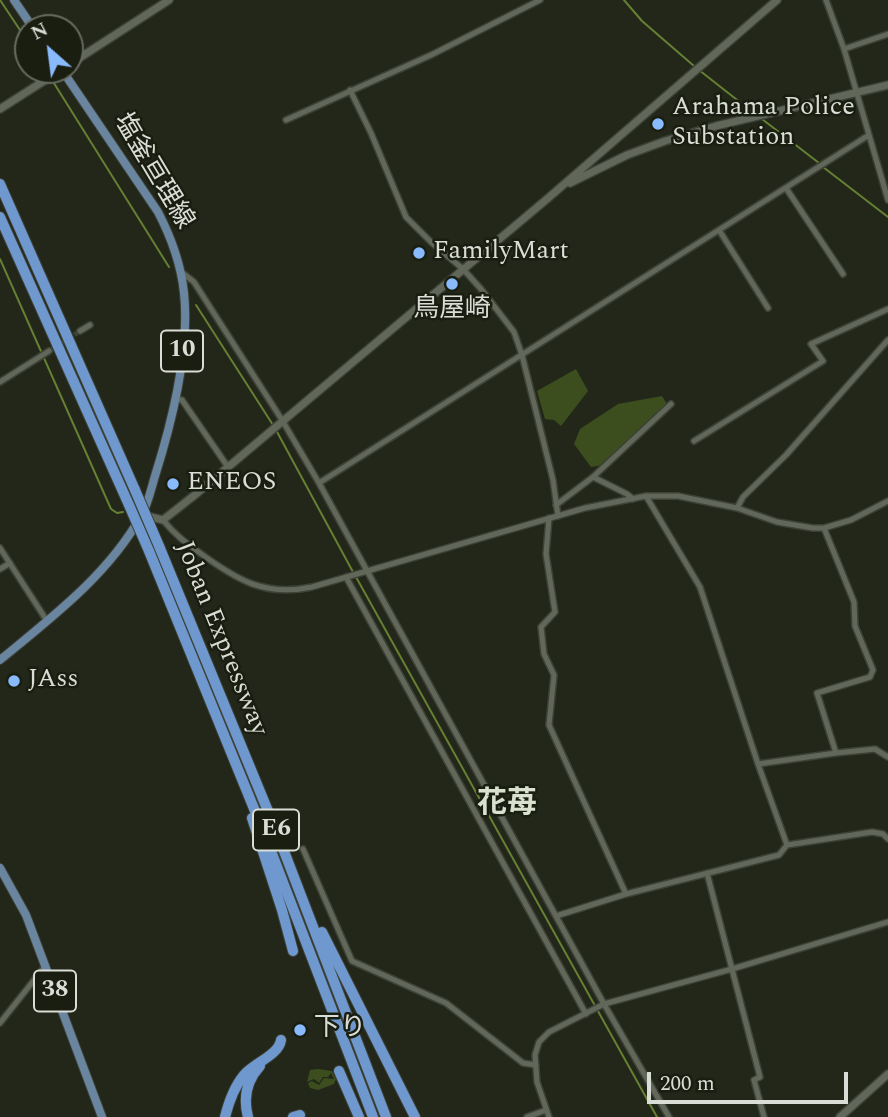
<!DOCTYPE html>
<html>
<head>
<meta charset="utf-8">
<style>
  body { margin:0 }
  #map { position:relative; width:888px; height:1117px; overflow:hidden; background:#22271a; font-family:Spectral,serif }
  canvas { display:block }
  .north { position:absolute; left:14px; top:14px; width:70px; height:70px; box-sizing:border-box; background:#191e11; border:2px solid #666a5f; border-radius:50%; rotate:332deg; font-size:19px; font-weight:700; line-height:28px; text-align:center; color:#daddd5 }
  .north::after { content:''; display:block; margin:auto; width:24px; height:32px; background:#88bafc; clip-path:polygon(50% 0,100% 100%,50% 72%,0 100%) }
  .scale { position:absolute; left:647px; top:1072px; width:201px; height:32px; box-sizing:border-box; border:4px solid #daddd5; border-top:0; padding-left:9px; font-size:21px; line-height:24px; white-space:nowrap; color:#daddd5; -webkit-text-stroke:5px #191e11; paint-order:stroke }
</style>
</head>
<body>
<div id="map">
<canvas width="888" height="1117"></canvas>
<div class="north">N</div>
<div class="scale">200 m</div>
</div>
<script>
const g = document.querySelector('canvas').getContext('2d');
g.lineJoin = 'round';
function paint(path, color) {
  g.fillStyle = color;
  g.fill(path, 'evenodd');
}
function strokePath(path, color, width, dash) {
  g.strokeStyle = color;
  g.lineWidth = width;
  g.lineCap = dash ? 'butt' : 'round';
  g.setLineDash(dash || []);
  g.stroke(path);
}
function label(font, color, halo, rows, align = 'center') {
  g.font = font + ' Spectral,"Noto Sans JP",serif';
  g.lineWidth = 5;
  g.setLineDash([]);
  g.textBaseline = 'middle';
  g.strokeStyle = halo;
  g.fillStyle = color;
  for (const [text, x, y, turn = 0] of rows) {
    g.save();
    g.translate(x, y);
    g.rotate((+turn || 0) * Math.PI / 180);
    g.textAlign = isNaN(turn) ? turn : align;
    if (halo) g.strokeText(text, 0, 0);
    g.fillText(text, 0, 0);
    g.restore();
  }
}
paint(new Path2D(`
  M576,369L588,391L561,426L554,420L545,419L537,391Z
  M662,396L667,404L603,465L591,467L574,444L580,429L618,404Z
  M318,1069L332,1071L336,1079L334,1084L318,1090L310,1088L308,1083L312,1081L319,1085L324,1078L334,1079L331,1073L328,1077H323L319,1083L314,1079L307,1082L310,1070Z`), '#3d4e1e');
strokePath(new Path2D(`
  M0,0L28,42
  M624,0L642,21L694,66
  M699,70L755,114
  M52,80L169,267
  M762,119L819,163
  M823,167L888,217
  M0,259L111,509L117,513L123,512
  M196,305L273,425
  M276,430L353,572
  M356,577L657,1117`), '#668033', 2);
strokePath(new Path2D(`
  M49,351L80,331`), '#3e4236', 5, [5, 2.5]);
const street = new Path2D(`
  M826,0L844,49L888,200
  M844,49L888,34
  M350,90L371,133L406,217L431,242L463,269L481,289L514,332L522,355L553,480L558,516
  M286,120L431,55L540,0
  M786,188L843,274
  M719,230L768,308
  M180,271L194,282L282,420L319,483L604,1004L669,1117
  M80,331L90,325
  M0,382L49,351
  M175,399L182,400L228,467
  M694,441L823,361L811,344L888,309
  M593,477L627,494L633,499
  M319,483L869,135
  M646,496L700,587L758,764L787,845L872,832L883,834L888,839
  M556,505L593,477L671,404
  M737,508L743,497L786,455L888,340
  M549,518L546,554L555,612L541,627L544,654L554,675L549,725L626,894
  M163,520C174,534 186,543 200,553C237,580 265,597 312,587L585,508L646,496H678L737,508L777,522L813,528H824L851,520L888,501
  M824,528L854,602L855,626L873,670L870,677L817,693L836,753L875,749L888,757
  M0,548L47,621
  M0,569L10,563
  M346,577L586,1014
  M758,764L836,753
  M303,849L352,961L446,1003L523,1063L536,1065
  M707,873L760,1077L754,1080L764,1117
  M556,916L626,894L779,855L787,845
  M0,1023L46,965
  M527,1117L546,1110
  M549,1117L537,1082L535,1055L539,1042L549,1032L604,1004L732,969L888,922`);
const secondary = new Path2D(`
  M70,64L169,0
  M0,109L61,70
  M570,183L627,155L665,141L716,126L888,85
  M143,515L163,520L196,494L547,199L777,0
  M840,1117L888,1074`);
const primary = new Path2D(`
  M14,0L33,28
  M0,660C51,618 108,575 141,516C148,505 151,489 155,476C172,422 190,349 184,293C181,264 171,237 158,212L62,70
  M0,868L26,915L102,1117`);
const highway = new Path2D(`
  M0,184L135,490
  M0,217L129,505
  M159,546L277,833L386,1117
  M149,551L266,838L373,1117
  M252,818L282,910L293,951
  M322,932L415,1117
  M339,1071L359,1117
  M225,1117C229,1101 234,1087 244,1075C254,1063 279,1055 281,1040
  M248,1117C243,1098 247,1080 260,1066
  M293,1117L300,1115`);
strokePath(street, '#3d4137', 8);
strokePath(secondary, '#3d4137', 10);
strokePath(primary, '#3d4137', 10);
strokePath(highway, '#3d4137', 12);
strokePath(street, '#626859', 5);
strokePath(secondary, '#626859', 7);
strokePath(primary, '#6a859f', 8);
strokePath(highway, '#6f99ce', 10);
const highwayBridge = new Path2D(`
  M135,490L159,546
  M129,505L149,551`);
strokePath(highwayBridge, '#3d4137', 12, []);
strokePath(highwayBridge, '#6f99ce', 10);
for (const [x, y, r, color] of [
  [658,124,7,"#88bafc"],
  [419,253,7,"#88bafc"],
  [452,284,7,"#88bafc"],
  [173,484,7,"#88bafc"],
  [14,681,7,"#88bafc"],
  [300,1030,7,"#88bafc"]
]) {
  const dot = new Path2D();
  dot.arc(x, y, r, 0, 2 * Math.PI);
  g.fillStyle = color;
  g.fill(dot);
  strokePath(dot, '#191e11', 2.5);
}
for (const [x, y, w] of [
  [182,351,42],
  [276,830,46],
  [55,991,42]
]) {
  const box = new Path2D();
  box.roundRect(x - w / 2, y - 20.5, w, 41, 5);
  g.fillStyle = '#191e11';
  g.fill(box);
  strokePath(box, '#daddd5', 2);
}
label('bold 24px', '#daddd5', null, [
  ["10",182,351],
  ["E6",276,830],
  ["38",55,991]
]);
label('26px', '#daddd5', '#191e11', [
  ["Arahama Police",672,109],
  ["Substation",672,139],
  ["FamilyMart",433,253],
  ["鳥屋崎",452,311,"center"],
  ["ENEOS",187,484],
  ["JAss",28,681],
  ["下り",314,1030]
], 'left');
label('26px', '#daddd5', '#191e11', [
  ["塩釜亘理線",152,172,59],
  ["Joban Expressway",220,639,68]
]);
label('bold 30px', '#d9e0ce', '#191e11', [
  ["花苺",507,806]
]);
</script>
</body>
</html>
